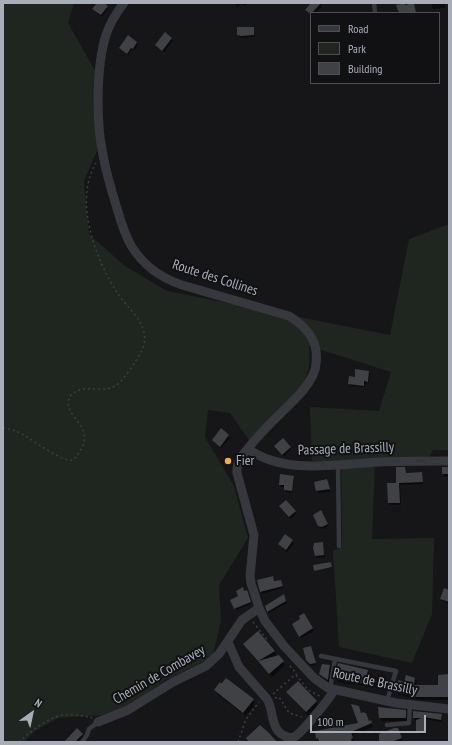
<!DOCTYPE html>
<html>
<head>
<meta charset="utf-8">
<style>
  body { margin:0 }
  #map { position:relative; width:452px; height:745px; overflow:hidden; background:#161618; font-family:"PT Sans Narrow",sans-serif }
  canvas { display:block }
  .frame { position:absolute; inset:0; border:4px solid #a8adb8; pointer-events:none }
  .legend { position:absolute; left:310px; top:12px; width:130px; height:72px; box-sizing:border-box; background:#111113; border:1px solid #4d4f55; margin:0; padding:5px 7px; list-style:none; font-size:12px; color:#a8adb8 }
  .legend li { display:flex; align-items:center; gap:8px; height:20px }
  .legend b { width:20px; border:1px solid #4d4f55 }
  .north { position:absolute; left:12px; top:693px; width:40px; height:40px; -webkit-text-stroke:3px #111113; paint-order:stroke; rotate:33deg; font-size:11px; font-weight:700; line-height:16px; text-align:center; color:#a8adb8 }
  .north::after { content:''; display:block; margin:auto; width:14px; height:18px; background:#a8adb8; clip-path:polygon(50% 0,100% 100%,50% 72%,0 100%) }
  .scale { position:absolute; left:310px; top:715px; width:116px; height:18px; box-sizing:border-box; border:2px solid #a8adb8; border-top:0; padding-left:5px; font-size:12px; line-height:14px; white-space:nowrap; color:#a8adb8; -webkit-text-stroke:3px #111113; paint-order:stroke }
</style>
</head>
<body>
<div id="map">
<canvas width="452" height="745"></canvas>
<div class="frame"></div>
<ul class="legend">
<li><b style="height:5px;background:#37383d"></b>Road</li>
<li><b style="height:11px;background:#1e261f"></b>Park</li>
<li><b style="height:11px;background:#404145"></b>Building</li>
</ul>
<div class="north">N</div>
<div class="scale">100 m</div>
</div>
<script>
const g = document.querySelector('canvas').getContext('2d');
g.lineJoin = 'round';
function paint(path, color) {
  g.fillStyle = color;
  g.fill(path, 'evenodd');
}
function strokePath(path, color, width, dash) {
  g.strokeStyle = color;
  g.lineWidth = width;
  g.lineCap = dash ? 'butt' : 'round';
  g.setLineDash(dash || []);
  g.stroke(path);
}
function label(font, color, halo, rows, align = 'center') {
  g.font = font + ' "PT Sans Narrow",sans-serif';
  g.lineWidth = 4;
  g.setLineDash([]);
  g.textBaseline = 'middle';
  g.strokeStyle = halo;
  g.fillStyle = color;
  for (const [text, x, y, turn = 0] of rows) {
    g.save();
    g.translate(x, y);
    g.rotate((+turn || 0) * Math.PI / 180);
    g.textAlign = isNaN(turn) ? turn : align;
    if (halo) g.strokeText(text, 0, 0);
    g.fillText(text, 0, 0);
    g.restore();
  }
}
paint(new Path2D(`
  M3,3H74L68,23L97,74V151L84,181L89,234L125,266L167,291L390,335L409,239L449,224V450H433L429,458L375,461L372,539L434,538L432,614L412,663L339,647L333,551L342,547L341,461H312L310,407L379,411L391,372L309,346C310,362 311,371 302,385L249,440L230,413L208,410L205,437L234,486L248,538L219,585L221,621L213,655L208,660L165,680L134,703L103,715L58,718L35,731L24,742H3Z`), '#1e261f');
paint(new Path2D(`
  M98,3H102L108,9L102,17L93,9Z
  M235,3H247L246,6L241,4L237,7Z
  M309,3H319L322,6L316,13H311V15L307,10L310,5Z
  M431,3H449V4H445V8L433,9Z
  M253,28L255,37L243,38L239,37L238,35Z
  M165,34L173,41L164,52L157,47Z
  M136,43L138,45L134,50L132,49L128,55L120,48Z
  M369,372L370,374L369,383H365V387L351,386L349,383L355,378Z
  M221,430L230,438L221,448L213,440Z
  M290,447L291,449L284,456L277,449Z
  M405,468L406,474L422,473L423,484L400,485L401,505H391L389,503Z
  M449,468V477H445L443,474Z
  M293,477L294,479L292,493L286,492L285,487H281L280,484Z
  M327,480L330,492L318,493L317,491Z
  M282,508L295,512L296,514L291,519Z
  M321,512L329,526L323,529L320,528L314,515Z
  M285,536L294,543L287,552L279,544Z
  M322,543L325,557L317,558L316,555Z
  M331,563L332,568L315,570Z
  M273,577L275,582L282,583L283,588L262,594L261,592Z
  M449,591V604L442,601L441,599Z
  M244,592L248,593L251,604L236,610L232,600Z
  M284,596L287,603L269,613L266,606Z
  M303,615L314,631L301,638L293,624L302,620Z
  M311,647L316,665L312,666L307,660Z
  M247,648L274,651L276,655L271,658L283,662L285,665L272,677Z
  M330,666L331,668L329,682L320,674Z
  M367,671L369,674L366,686L338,682L337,679Z
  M449,675V700H418L398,694L396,691L405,683L415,679L417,682L415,686H439Z
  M215,690L253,700L255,704L246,716L217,694Z
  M290,696L316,701L318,705L308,715Z
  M360,711L369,722H371L373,727L353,735L354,742H318L316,732L359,724Z
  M405,711L407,715V721H382L380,717Z
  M441,715L442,717V722L425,719V734H419L417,731V720H415L414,718Z
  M400,733L403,742H381Z
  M82,734L83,736L78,742H66Z`), '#0007');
paint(new Path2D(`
  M97,3H104L108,6L101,15L92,9Z
  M311,3H321L311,14L305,10Z
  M405,3V5L414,3L416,13H399L396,5Z
  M237,27H254V35L241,36L237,35Z
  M165,32L172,38L162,51L155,45Z
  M128,35L137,42L133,49L131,48L127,54L119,48Z
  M355,369L369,371L368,382L364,381V386L348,384L349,376L355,377Z
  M221,428L229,435L220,447L212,440Z
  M283,438L291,447L282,455L274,446Z
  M396,467H405L406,473L422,472L423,482L399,483L400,503H388L387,483H396Z
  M442,467H449V474H442Z
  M280,474L294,476L292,491L284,490V485H279Z
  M327,479L330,489L316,491L314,482Z
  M286,500L296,511L289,517L279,506Z
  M321,510L328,524L322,527L318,526L313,515Z
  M285,534L293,540L286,550L278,544Z
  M323,542L324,555L315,556L313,548L314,543Z
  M331,562L332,567L314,571L313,565Z
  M273,576L274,581L281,580L283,586L260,592L257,580Z
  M243,587L244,591L247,590L251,602L234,609L230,600L238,596L236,591Z
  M444,588L449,590V602L440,599Z
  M284,594L286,601L267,612L265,606Z
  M304,613L313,628L299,637L292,624L300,619L299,616Z
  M258,631L275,651L258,661L243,644Z
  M311,646L316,663L310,664L306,660L303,648Z
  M279,655L284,661L269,674L258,661Z
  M338,663L368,670L365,684L335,679Z
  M322,664L330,665L328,680L319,674Z
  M449,674V697H416L395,692L398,680L404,682L406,675L415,678L414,685H438V675Z
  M226,678L254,699L243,713L214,690L220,682L221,684Z
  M298,681L317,701L306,712L286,692Z
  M351,704L359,706L361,713L364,712V713H366L369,721L371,720L372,723L351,732L353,738L351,739L352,742H319L318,738L316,739L315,731L358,723Z
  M378,707L406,710V718H379Z
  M413,711L442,714L441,720L424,717V732H416V720L422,718H413Z
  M260,725L269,733L277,742H249L246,738Z
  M77,728L83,734L75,742H64Z
  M394,728H398L402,738L391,742H379V734Z`), '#404145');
strokePath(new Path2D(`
  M3,428C10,429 17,431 24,435C34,441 63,463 73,460C105,426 59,419 70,396C81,383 100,393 113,387C122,384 136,361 141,352C145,346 145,338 144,332C141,318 126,306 118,294C96,261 73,201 96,163
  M253,622L268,641
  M290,666L297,674
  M296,675L308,690L320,696
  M273,694L296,674
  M275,698L279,697L289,713L302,717
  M19,742C30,732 44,721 58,716C68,713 80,716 90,717L92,718
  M238,742L246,719L259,702`), '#3d3f44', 1.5, [2, 3]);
strokePath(new Path2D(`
  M374,3L375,13
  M338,464L339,546
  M321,656L396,671L387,701
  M330,689L335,659
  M387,725L409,723L410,705
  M82,742L87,735L89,729L98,722`), '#37383d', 4.5);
strokePath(new Path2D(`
  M124,3C116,13 110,23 106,35C96,66 96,123 103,155C106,172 111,189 116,205C120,219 124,234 132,247C144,266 161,278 182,285L289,316C302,324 314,335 316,351C317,359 316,368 313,375C307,388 297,397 288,406C275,419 261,432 250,446C243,454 236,462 237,473L254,535L250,576L251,583L259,608L265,621L284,646L314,678L328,688L396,703L449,709
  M248,449C285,475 336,464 379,462C402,461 426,461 449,461
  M228,642L239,667L267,699C273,709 271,722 278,731C281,735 289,739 294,737C301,734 331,697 334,690
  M98,722L128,710L173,682L206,666L219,654L242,620L259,608`), '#37383d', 9);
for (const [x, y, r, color] of [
  [228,461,4,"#f2b134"]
]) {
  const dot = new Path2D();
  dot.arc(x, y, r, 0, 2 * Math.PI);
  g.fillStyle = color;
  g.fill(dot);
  strokePath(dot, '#111113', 1.5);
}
label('14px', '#a8adb8', '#111113', [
  ["Route des Collines",215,278,18],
  ["Passage de Brassilly",346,449,-2],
  ["Chemin de Combavey",159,675,-30],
  ["Route de Brassilly",375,682,12]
]);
label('14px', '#a8adb8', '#111113', [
  ["Fier",236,461]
], 'left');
</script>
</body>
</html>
